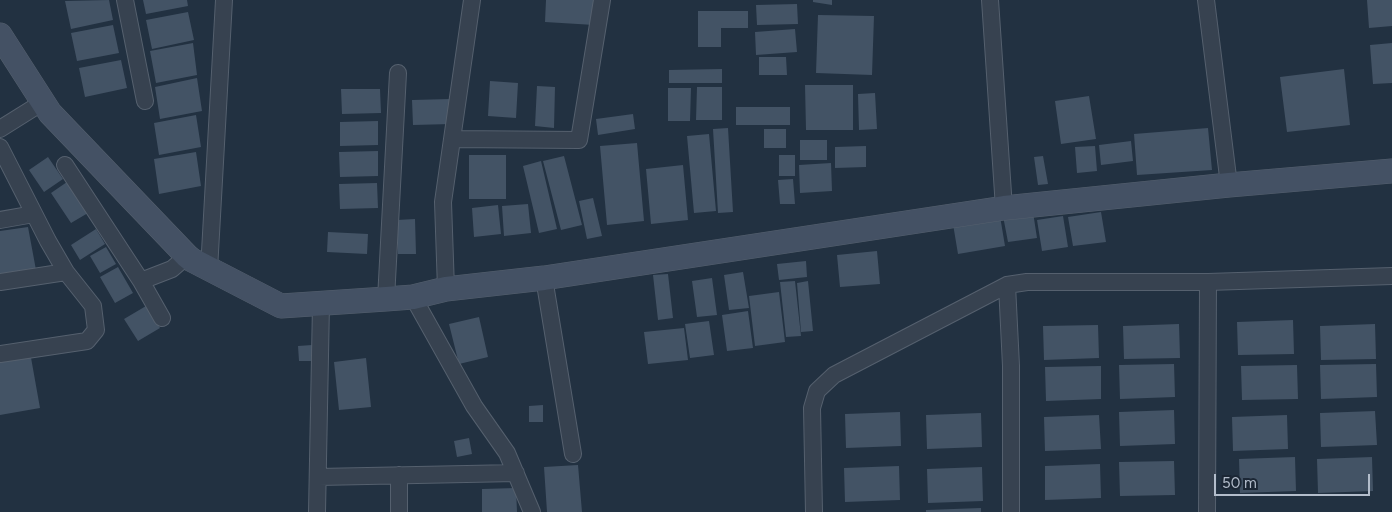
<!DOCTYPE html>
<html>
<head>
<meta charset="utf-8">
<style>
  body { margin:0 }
  #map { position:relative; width:1392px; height:512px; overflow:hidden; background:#223141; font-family:Figtree,sans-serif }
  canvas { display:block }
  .scale { position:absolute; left:1214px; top:474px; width:156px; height:22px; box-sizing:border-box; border:2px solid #b3bdcb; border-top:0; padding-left:6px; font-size:15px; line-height:18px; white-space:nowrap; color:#b3bdcb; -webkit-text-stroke:4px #1c2735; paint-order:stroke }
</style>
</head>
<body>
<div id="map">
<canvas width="1392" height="512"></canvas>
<div class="scale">50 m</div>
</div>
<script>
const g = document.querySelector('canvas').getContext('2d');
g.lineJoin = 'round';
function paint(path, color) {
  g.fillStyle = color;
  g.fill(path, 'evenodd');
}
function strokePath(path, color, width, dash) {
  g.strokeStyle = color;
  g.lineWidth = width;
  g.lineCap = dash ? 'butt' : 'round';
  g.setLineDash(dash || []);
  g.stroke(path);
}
paint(new Path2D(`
  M109,0L113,20L71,29L65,1Z
  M143,0H187L188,6L146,14Z
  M546,0H596L594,25L545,22Z
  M813,0H832V5L813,2Z
  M1367,0H1392V26L1369,28Z
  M797,4L798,24L757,25L756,5Z
  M698,11H748V28H721V47H698Z
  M188,12L194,40L152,49L146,20Z
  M818,15L874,16L872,75L816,73Z
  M113,25L119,53L77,61L71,33Z
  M795,29L797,52L756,55L755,32Z
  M193,43L197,75L156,83L150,51Z
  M1392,43V83L1373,84L1370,45Z
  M759,57H786L787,75H759Z
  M121,60L127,88L85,97L79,68Z
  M722,69V83H669V70Z
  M1344,69L1350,125L1287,132L1280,77Z
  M197,78L202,111L160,119L155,87Z
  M490,81L518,83L516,118L488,116Z
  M805,85H853V130H806Z
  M537,86L555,87L554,128L535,126Z
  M697,87H722V120H696Z
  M668,88H691L690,121H668Z
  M341,89H380L381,113L342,114Z
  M875,93L877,129L859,130L858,94Z
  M1089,96L1096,139L1061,144L1055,101Z
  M451,99V124L413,125L412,100Z
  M736,107H790V125H736Z
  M633,114L635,129L598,135L596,119Z
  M196,115L201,147L159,155L154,123Z
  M378,121V145L340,146V122Z
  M728,128L733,212L718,213L713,129Z
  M1208,128L1212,170L1137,175L1134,134Z
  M764,129H786V148H764Z
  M709,134L716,211L694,213L687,136Z
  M800,140H827V160H800Z
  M1131,141L1133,161L1101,165L1099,145Z
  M637,143L644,221L607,225L600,146Z
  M866,146V167L835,168V147Z
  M1095,146L1097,171L1077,173L1075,147Z
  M378,151V176L340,177L339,152Z
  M196,152L201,186L159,194L154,159Z
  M469,155H506V199H469Z
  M779,155H795V176H779Z
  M564,156L582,225L561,230L543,161Z
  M1043,156L1048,184L1038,185L1034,157Z
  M48,157L63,179L44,192L29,170Z
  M541,161L557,229L539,233L523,166Z
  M831,163L832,191L800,193L799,165Z
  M683,165L688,220L651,224L646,169Z
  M793,179L795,204H780L778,180Z
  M67,182L88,213L71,223L51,193Z
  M377,183L378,208L340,209L339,184Z
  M593,198L602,236L587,239L579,201Z
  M528,204L531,233L504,236L502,206Z
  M498,205L501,234L474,237L472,208Z
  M1033,212L1037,238L1008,242L1003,216Z
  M1101,212L1106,242L1073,246L1068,217Z
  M1000,216L1005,246L958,254L953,224Z
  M1063,216L1068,247L1042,251L1037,220Z
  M415,219L416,254H398L397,220Z
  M28,227L36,270L0,277V231Z
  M96,229L105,244L80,260L71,245Z
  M328,232L368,234L367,254L327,252Z
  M106,247L116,264L100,273L90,256Z
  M877,251L880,284L840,287L837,255Z
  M806,261L807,277L779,280L777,264Z
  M118,267L133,293L115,303L100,277Z
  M743,272L749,308L729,310L724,275Z
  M668,274L673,318L658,320L653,275Z
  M712,278L717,315L697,317L692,281Z
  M795,281L801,336L786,337L780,282Z
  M808,281L813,331L801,332L797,283Z
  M779,292L785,342L755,346L749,296Z
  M146,306L160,328L138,341L124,319Z
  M748,311L753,348L727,351L722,315Z
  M479,317L488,357L459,364L449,324Z
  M1293,320L1294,354L1238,355L1237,322Z
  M709,321L714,355L690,358L685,324Z
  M1179,324L1180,358L1124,359L1123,326Z
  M1375,324L1376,359L1321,360L1320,326Z
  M1098,325L1099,358L1044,360L1043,326Z
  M684,328L688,360L648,364L644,332Z
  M312,345L313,361H299L298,346Z
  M30,352L40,408L0,415V357Z
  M366,358L371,407L339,410L334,362Z
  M1174,364L1175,397L1120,399L1119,365Z
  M1376,364L1377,397L1321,399L1320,365Z
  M1297,365L1298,399L1242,400L1241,366Z
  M1101,366V399L1046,401L1045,367Z
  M543,405V422H529V406Z
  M1174,410L1175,444L1120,446L1119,412Z
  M1375,411L1377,445L1321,447L1320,413Z
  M900,412L901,446L846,448L845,414Z
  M981,413L982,447L927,449L926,415Z
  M1099,415L1101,449L1045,451L1044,417Z
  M1287,415L1288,449L1233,451L1232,417Z
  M469,438L472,454L457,457L454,441Z
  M1295,457L1296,491L1240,493L1239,459Z
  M1372,457L1373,491L1318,493L1317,459Z
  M1174,461L1175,495L1120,496L1119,462Z
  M1100,464L1101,498L1045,500V466Z
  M578,465L582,512H547L544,467Z
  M899,466L900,500L845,502L844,468Z
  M982,467L983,501L928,503L927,469Z
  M516,488L517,512H482V489Z
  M981,508V512H926V510Z`), '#435365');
const street = new Path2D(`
  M125,0L145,101
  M990,0L1004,208
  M1206,0L1229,185
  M0,129L43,102
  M452,139L579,140L602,0
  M0,147L48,241L66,272L0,282
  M65,165L141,281L172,269L187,256
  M0,220L34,214
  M209,270L224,0
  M544,278L573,454
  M141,281L162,318
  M1007,285L1011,366V512
  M446,289L443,202L472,0
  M413,297L474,406L507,453L532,512
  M386,299L398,73
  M0,354L87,341L96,330L93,306L66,272
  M399,475V512
  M318,477L516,473
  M317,512L321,304
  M814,512L812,408L817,391L834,375L1007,285L1027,282H1208L1392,276
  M1207,512L1208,282`);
const secondary = new Path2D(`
  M0,35L50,113L187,256L192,260L281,306L386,299L413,297L446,289L544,278L1004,208L1229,185L1392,171`);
strokePath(street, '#55606e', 18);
strokePath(secondary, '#55606e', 25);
strokePath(street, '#374250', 16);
strokePath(secondary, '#445164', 24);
</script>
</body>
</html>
